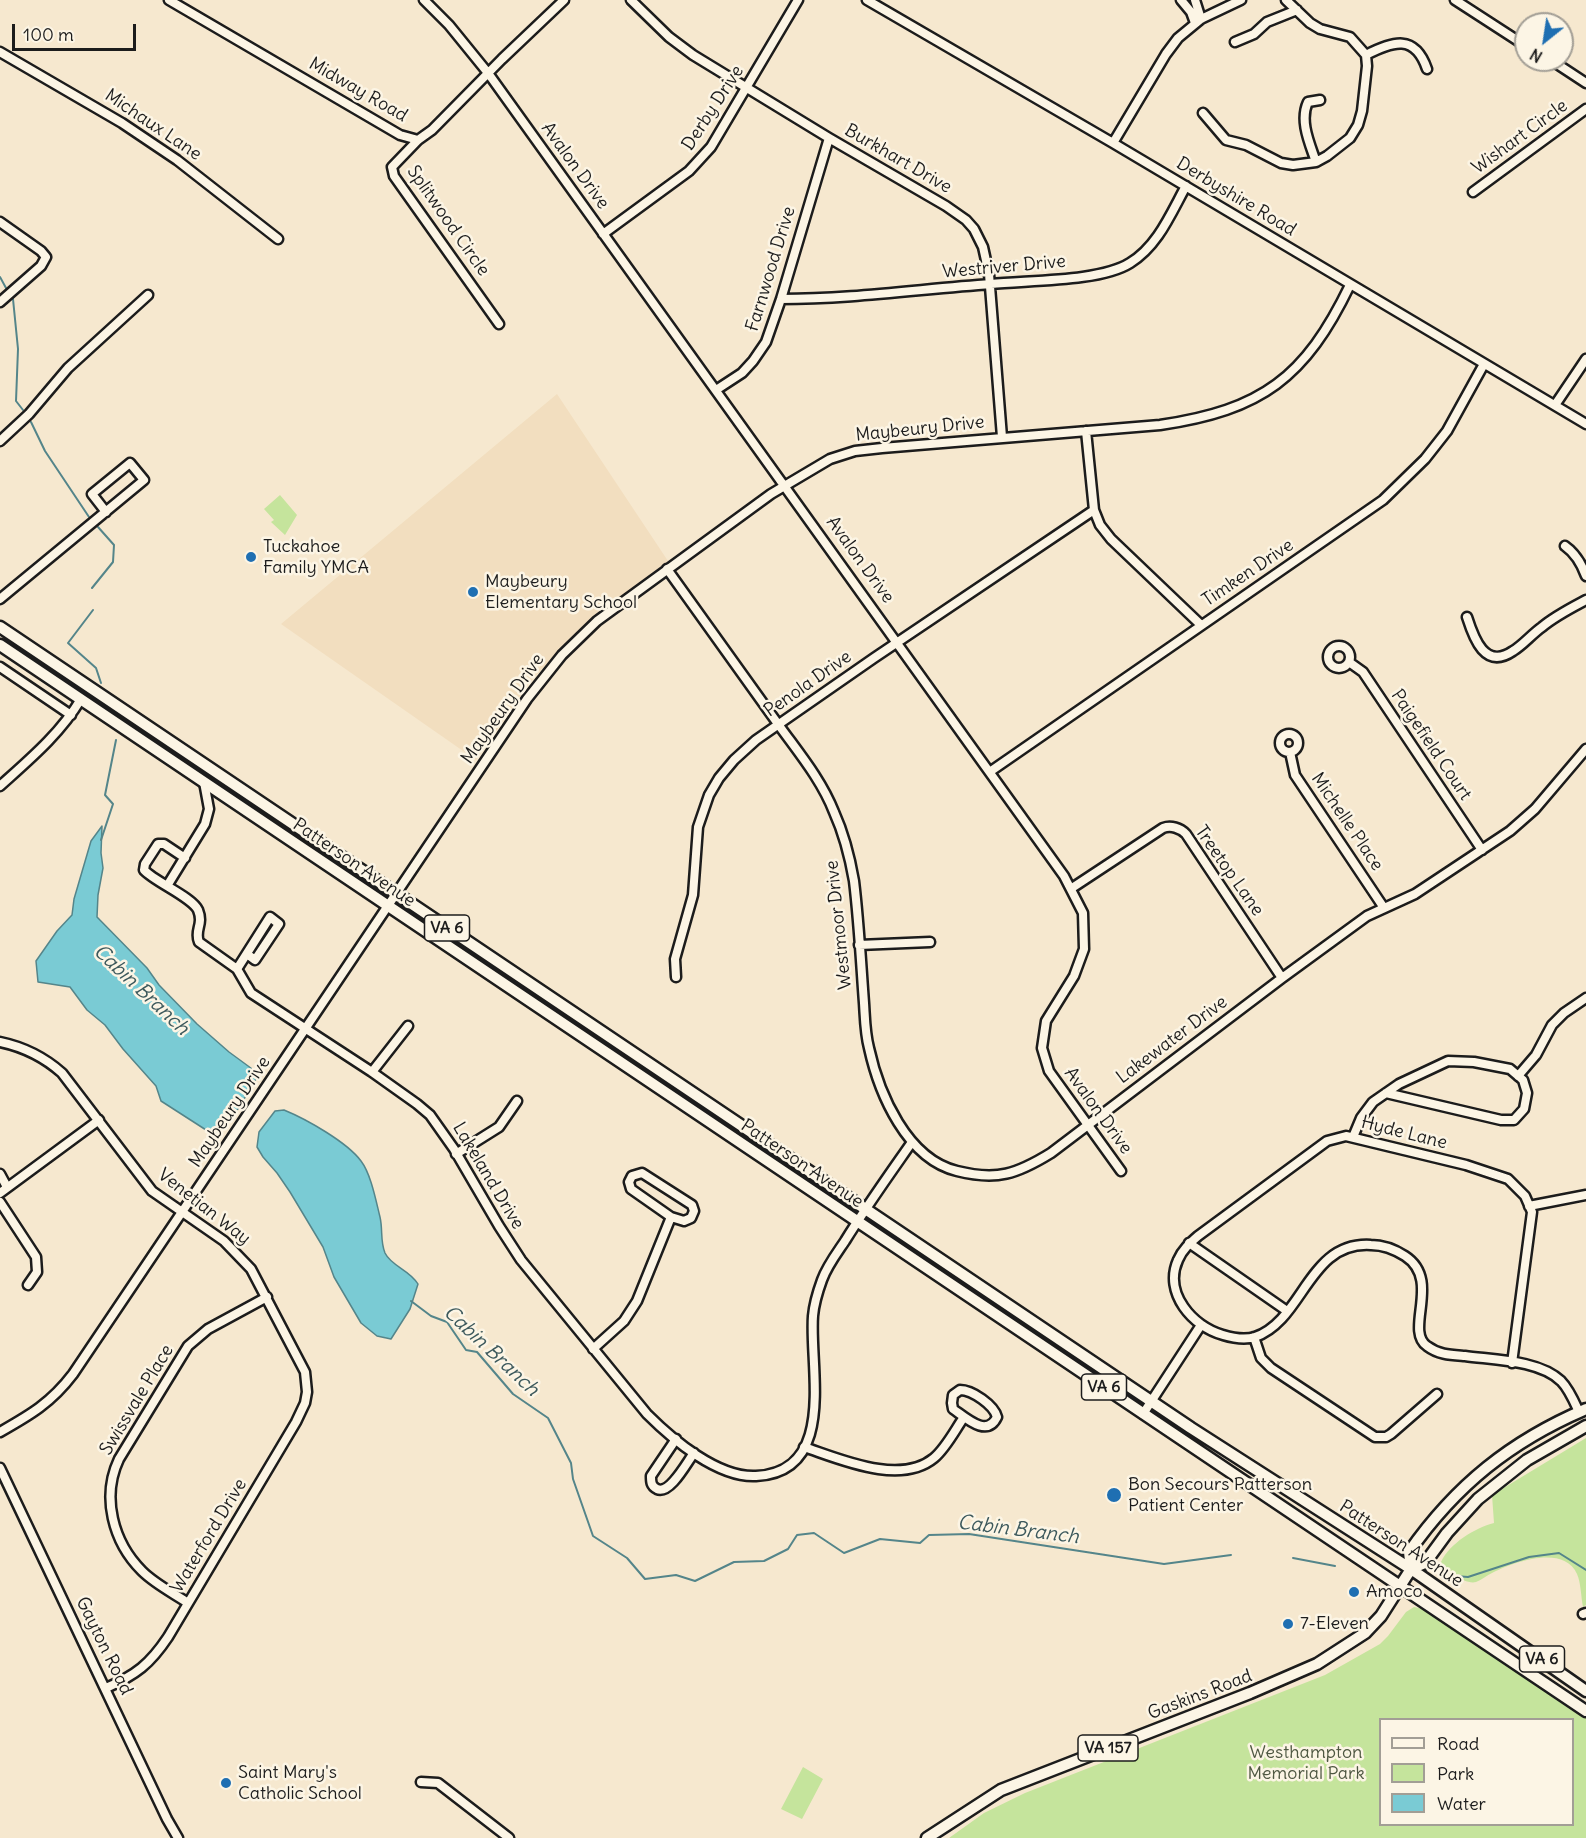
<!DOCTYPE html>
<html>
<head>
<meta charset="utf-8">
<style>
  body { margin:0 }
  #map { position:relative; width:1586px; height:1838px; overflow:hidden; background:#f6e8cf; font-family:Delius,sans-serif }
  canvas { display:block }
  .legend { position:absolute; left:1379px; top:1718px; width:195px; height:108px; box-sizing:border-box; background:#fcf5e5; border:2px solid #a29e95; margin:0; padding:8px 10px; list-style:none; font-size:18px; color:#1c1c1c }
  .legend li { display:flex; align-items:center; gap:12px; height:30px }
  .legend b { width:30px; border:2px solid #a29e95 }
  .north { position:absolute; left:1514px; top:12px; width:60px; height:60px; box-sizing:border-box; background:#fcf5e5; border:2px solid #a29e95; border-radius:50%; rotate:210deg; font-size:16px; font-weight:700; line-height:24px; text-align:center; color:#1c1c1c }
  .north::after { content:''; display:block; margin:auto; width:21px; height:27px; background:#1f6fb2; clip-path:polygon(50% 0,100% 100%,50% 72%,0 100%) }
  .scale { position:absolute; left:12px; top:24px; width:124px; height:27px; box-sizing:border-box; border:3px solid #1c1c1c; border-top:0; padding-left:8px; font-size:18px; line-height:21px; white-space:nowrap; color:#1c1c1c; -webkit-text-stroke:4px #fcf5e5; paint-order:stroke }
</style>
</head>
<body>
<div id="map">
<canvas width="1586" height="1838"></canvas>
<ul class="legend">
<li><b style="height:8px;background:#fcf5e5"></b>Road</li>
<li><b style="height:16px;background:#c5e49c"></b>Park</li>
<li><b style="height:16px;background:#7acbd4"></b>Water</li>
</ul>
<div class="north">N</div>
<div class="scale">100 m</div>
</div>
<script>
const g = document.querySelector('canvas').getContext('2d');
g.lineJoin = 'round';
function paint(path, color) {
  g.fillStyle = color;
  g.fill(path, 'evenodd');
}
function strokePath(path, color, width, dash) {
  g.strokeStyle = color;
  g.lineWidth = width;
  g.lineCap = dash ? 'butt' : 'round';
  g.setLineDash(dash || []);
  g.stroke(path);
}
function label(font, color, halo, rows, align = 'center') {
  g.font = font + ' Delius,sans-serif';
  g.lineWidth = 5;
  g.setLineDash([]);
  g.textBaseline = 'middle';
  g.strokeStyle = halo;
  g.fillStyle = color;
  for (const [text, x, y, turn = 0] of rows) {
    g.save();
    g.translate(x, y);
    g.rotate((+turn || 0) * Math.PI / 180);
    g.textAlign = isNaN(turn) ? turn : align;
    if (halo) g.strokeText(text, 0, 0);
    g.fillText(text, 0, 0);
    g.restore();
  }
}
paint(new Path2D(`
  M557,394L668,561L586,623L529,683L476,760L281,624Z`), '#f2debf');
paint(new Path2D(`
  M280,495L297,515L285,535L271,522L274,520L264,509Z
  M1586,1438V1605L1583,1607C1581,1597 1581,1583 1577,1574C1564,1544 1513,1562 1492,1573C1487,1575 1482,1580 1476,1582C1465,1585 1446,1570 1441,1562C1450,1543 1475,1528 1494,1523L1492,1495Z
  M1414,1607L1424,1609L1431,1613L1586,1717V1838H949L984,1813L1025,1793L1325,1675L1380,1644L1388,1636L1406,1612ZM1380,1720H1572V1824H1380Z
  M803,1767L823,1779L802,1819L781,1809Z`), '#c5e49c');
const water = new Path2D(`
  M102,826L101,853L103,868L98,895L97,917L147,968L159,985L197,1024L229,1052L259,1074L238,1109L224,1121L217,1137L161,1101L156,1086L123,1049L105,1025L87,1010L70,987L38,982L36,961L57,931L72,915L74,899L91,841Z
  M284,1110C306,1119 347,1142 361,1161C371,1174 376,1201 380,1217C383,1230 380,1241 385,1253C391,1266 410,1270 418,1284L410,1309L391,1339L377,1336L361,1323L334,1277L323,1247L290,1192L277,1173L263,1157L257,1147L259,1132L275,1111Z`);
paint(water, '#7acbd4');
strokePath(water, '#54858a', 1.5);
strokePath(new Path2D(`
  M0,277L6,288
  M13,299L18,349L16,401L23,410
  M31,422L45,451L89,517
  M92,588L113,562L114,545L98,527
  M93,610L68,643L96,668L101,683
  M101,840L113,804L105,795L116,740
  M411,1301L431,1316L447,1322L466,1350L477,1352L513,1394L548,1418L571,1463L573,1479L593,1536L627,1558L645,1579L676,1575L695,1581L734,1562L764,1561L788,1549L797,1535L814,1533L844,1553L880,1539L920,1543L929,1535L969,1534L1164,1564L1231,1555
  M1293,1558L1335,1566
  M1442,1575L1468,1577L1529,1557L1559,1553L1586,1570`), '#54858a', 2);
const minor = new Path2D(`
  M169,0L400,135L418,140
  M424,0L449,25L488,73L1064,876L1083,913L1084,949L1074,976L1046,1021L1042,1048L1049,1071L1121,1171
  M631,0L669,37L693,55L829,138L946,206L966,220L974,229L983,247L989,274L1002,437
  M867,0L1113,143L1586,424
  M1181,0L1191,12L1195,23
  M1195,0L1201,19
  M1455,0L1526,46
  M1235,42L1254,34L1267,22L1297,10
  M0,52L122,123L177,160L278,239
  M1366,55C1393,41 1415,34 1427,69
  M1551,60L1586,83
  M1203,113L1226,140L1246,145L1281,163L1293,165L1316,162L1327,156L1350,138L1358,125L1362,111L1367,66L1366,55L1350,37L1320,29L1310,23L1286,0
  M1113,143L1166,54L1178,38L1201,19L1241,0
  M1316,162C1310,144 1299,121 1308,102L1320,100
  M1473,192L1586,109
  M0,222L41,251L46,257L41,266L0,302
  M603,234L689,171L711,147L798,0
  M781,299C851,299 921,289 991,284C1028,280 1100,282 1130,263C1158,246 1171,213 1186,186
  M499,324L394,176L392,167L418,140L432,130L502,59L564,0
  M716,390L742,373L753,361L766,342L781,299L829,138
  M1555,405L1586,359
  M1086,431L1094,510L1100,525L1111,539L1201,625
  M0,441L29,414L68,368L148,295
  M1565,546C1575,553 1582,565 1586,576
  M667,569C704,621 741,672 778,724C798,752 821,779 834,812C844,834 850,858 854,881C859,922 861,963 864,1003C865,1018 865,1033 869,1048C879,1094 907,1159 957,1171C997,1181 1017,1174 1051,1153L1282,978L1367,916L1415,894L1510,831L1535,809L1586,749
  M0,599L144,480L130,463L92,494L106,512
  M1467,617C1474,639 1485,670 1513,651C1523,645 1532,634 1542,627C1555,616 1571,608 1586,600
  M1328 657a11 11 0 1 1 22 0a11 11 0 1 1-22 0Z
  M1349,662L1363,672L1482,850
  M0,667L71,715
  M1280 743a9 9 0 1 1 18 0a9 9 0 1 1-18 0Z
  M1290,752L1295,775L1384,908
  M991,771L1383,500L1425,459L1447,431L1484,364
  M0,786C30,759 60,734 81,699
  M185,858L164,844H158L145,864L144,870C155,882 192,897 198,910C204,925 194,930 199,942L237,969L251,993L372,1072L417,1104L430,1115L454,1149L499,1226L521,1260L647,1414C673,1440 718,1478 756,1476C838,1472 809,1367 813,1316C814,1304 818,1291 822,1280C827,1266 837,1253 845,1241C866,1207 889,1175 912,1142
  M167,886L205,824L209,809L204,782
  M1072,888L1163,828C1171,825 1180,828 1186,834L1282,978
  M859,945L930,942
  M237,969L270,917L279,924L255,960L247,954
  M676,977L675,959L693,895L698,827L709,795L719,778L734,760L756,740L874,658L1094,510
  M0,1042C24,1047 44,1057 62,1073L152,1191L224,1241L251,1269L305,1372L307,1392L305,1403L296,1422L168,1637C150,1664 136,1675 106,1688
  M372,1072L408,1026
  M1518,1076L1536,1055L1552,1025L1564,1013L1586,998
  M1353,1137L1361,1118L1373,1102L1399,1084L1448,1061L1474,1062L1510,1069L1523,1080L1527,1093L1524,1109L1514,1120H1501L1386,1093
  M456,1154L499,1127L517,1101
  M642,1173L692,1205L694,1211L691,1218L684,1221L671,1217L631,1189L629,1182L632,1176Z
  M0,1174L7,1187
  M0,1193L99,1120
  M0,1202L36,1257L37,1272L28,1285
  M1529,1206L1586,1195
  M1189,1243L1287,1311
  M1254,1337L1261,1358L1271,1368L1375,1437H1386L1391,1434L1437,1394
  M593,1349L624,1321L637,1301L671,1217
  M1512,1363L1532,1212L1525,1196L1508,1179L1466,1165L1346,1136L1327,1141L1198,1236C1190,1243 1182,1250 1178,1260C1163,1293 1193,1327 1223,1335C1233,1338 1245,1340 1255,1337C1304,1320 1308,1241 1371,1245C1383,1245 1394,1249 1405,1256C1442,1280 1404,1330 1427,1346C1439,1355 1451,1355 1465,1356C1494,1360 1539,1360 1561,1381C1569,1389 1574,1401 1579,1412
  M960,1390C972,1390 994,1405 997,1417C987,1438 966,1418 953,1409L952,1403L953,1395Z
  M1143,1414L1201,1325
  M0,1432C30,1415 51,1403 73,1374L527,699L562,655L597,621L771,494L830,459L855,451L882,448L1160,425C1262,410 1305,378 1350,285
  M676,1439L651,1476C651,1482 651,1486 657,1489C670,1495 687,1462 694,1453
  M804,1447C840,1459 900,1486 934,1458C946,1448 955,1430 964,1417
  M0,1468L167,1819L178,1838
  M188,1603C173,1593 155,1584 142,1571C113,1542 101,1497 119,1459L188,1346L208,1329L267,1297
  M1583,1614L1586,1613
  M421,1782L438,1783L509,1838`);
const major = new Path2D(`
  M0,627L1191,1428L1411,1569L1586,1691
  M0,645L1586,1711
  M1411,1569L1409,1552C1456,1485 1511,1441 1586,1409
  M927,1838L1001,1790L1250,1693L1317,1664L1365,1633L1381,1616L1411,1569L1425,1563L1447,1533L1478,1499L1527,1460L1586,1426`);
strokePath(minor, '#1c1c1c', 13);
strokePath(major, '#1c1c1c', 15);
strokePath(minor, '#fcf5e5', 8);
strokePath(major, '#fcf5e5', 10);
for (const [x, y, r, color] of [
  [251,557,6,"#1f6fb2"],
  [473,592,6,"#1f6fb2"],
  [1114,1495,8,"#1f6fb2"],
  [1354,1592,6,"#1f6fb2"],
  [1288,1624,6,"#1f6fb2"],
  [226,1783,6,"#1f6fb2"]
]) {
  const dot = new Path2D();
  dot.arc(x, y, r, 0, 2 * Math.PI);
  g.fillStyle = color;
  g.fill(dot);
  strokePath(dot, '#fcf5e5', 2);
}
for (const [x, y, w] of [
  [447,928,45],
  [1104,1387,45],
  [1542,1659,45],
  [1108,1748,60]
]) {
  const box = new Path2D();
  box.roundRect(x - w / 2, y - 13, w, 26, 4.5);
  g.fillStyle = '#fcf5e5';
  g.fill(box);
  strokePath(box, '#1c1c1c', 1.5);
}
label('bold 16px', '#1c1c1c', null, [
  ["VA 6",447,928],
  ["VA 6",1104,1387],
  ["VA 6",1542,1659],
  ["VA 157",1108,1748]
]);
label('18px', '#1c1c1c', '#fcf5e5', [
  ["Midway Road",358,90,30],
  ["Derby Drive",713,108,-57],
  ["Michaux Lane",153,125,34],
  ["Wishart Circle",1520,137,-36],
  ["Burkhart Drive",898,159,30],
  ["Avalon Drive",575,166,54],
  ["Derbyshire Road",1236,197,31],
  ["Splitwood Circle",448,221,55],
  ["Westriver Drive",1004,267,-5],
  ["Farnwood Drive",771,269,-73],
  ["Maybeury Drive",920,429,-6],
  ["Avalon Drive",860,560,54],
  ["Timken Drive",1248,573,-34],
  ["Penola Drive",808,684,-35],
  ["Maybeury Drive",503,709,-55],
  ["Paigefield Court",1431,745,56],
  ["Michelle Place",1347,822,56],
  ["Patterson Avenue",354,863,34],
  ["Treetop Lane",1229,871,55],
  ["Westmoor Drive",839,925,-96],
  ["Lakewater Drive",1172,1040,-37],
  ["Avalon Drive",1098,1111,54],
  ["Maybeury Drive",230,1112,-56],
  ["Hyde Lane",1404,1133,14],
  ["Patterson Avenue",802,1164,34],
  ["Lakeland Drive",488,1176,59],
  ["Venetian Way",204,1207,38],
  ["Swissvale Place",137,1400,-59],
  ["Waterford Drive",209,1536,-59],
  ["Patterson Avenue",1401,1544,33],
  ["Gayton Road",104,1646,64],
  ["Gaskins Road",1200,1695,-21]
]);
label('18px', '#1c1c1c', '#fcf5e5', [
  ["Tuckahoe",263,547],
  ["Family YMCA",263,568],
  ["Maybeury",485,582],
  ["Elementary School",485,603],
  ["Bon Secours Patterson",1128,1485],
  ["Patient Center",1128,1506],
  ["Amoco",1366,1592],
  ["7-Eleven",1300,1624],
  ["Saint Mary's",238,1773],
  ["Catholic School",238,1794]
], 'left');
label('18px', '#4f5842', '#fcf5e5', [
  ["Westhampton",1306,1753],
  ["Memorial Park",1306,1774]
]);
label('italic 20px', '#3d595c', '#fcf5e5', [
  ["Cabin Branch",141,990,43],
  ["Cabin Branch",491,1351,43],
  ["Cabin Branch",1018,1530,7]
]);
</script>
</body>
</html>
